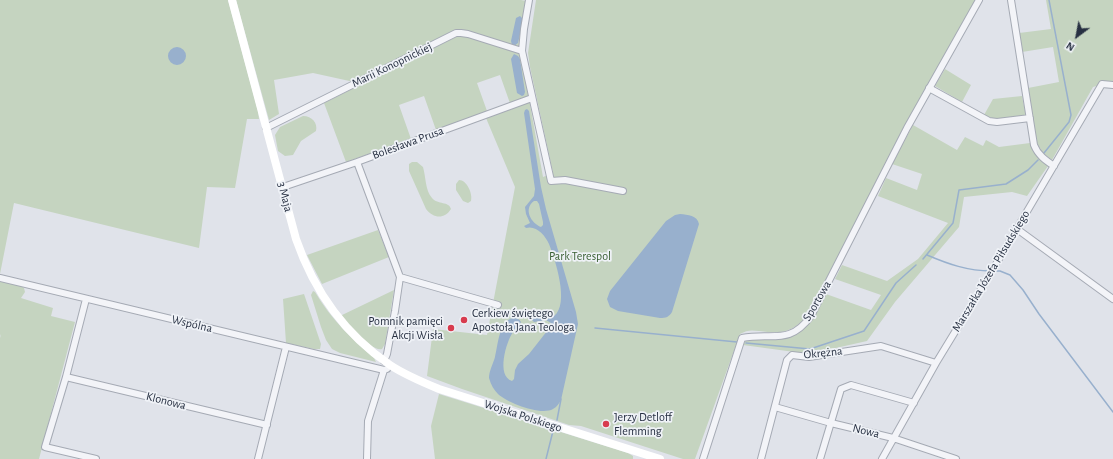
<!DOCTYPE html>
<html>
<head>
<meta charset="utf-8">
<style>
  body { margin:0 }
  #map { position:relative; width:1113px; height:459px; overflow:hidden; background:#e0e3ea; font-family:"Alegreya Sans",sans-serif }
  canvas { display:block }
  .north { position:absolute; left:1057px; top:16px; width:40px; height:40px; -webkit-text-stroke:3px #eff2f7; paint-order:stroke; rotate:212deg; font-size:11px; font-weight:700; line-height:16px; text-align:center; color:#273042 }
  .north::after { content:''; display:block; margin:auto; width:14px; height:18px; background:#273042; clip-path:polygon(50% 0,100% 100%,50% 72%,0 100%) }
</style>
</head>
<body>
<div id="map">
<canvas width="1113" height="459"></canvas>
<div class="north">N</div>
</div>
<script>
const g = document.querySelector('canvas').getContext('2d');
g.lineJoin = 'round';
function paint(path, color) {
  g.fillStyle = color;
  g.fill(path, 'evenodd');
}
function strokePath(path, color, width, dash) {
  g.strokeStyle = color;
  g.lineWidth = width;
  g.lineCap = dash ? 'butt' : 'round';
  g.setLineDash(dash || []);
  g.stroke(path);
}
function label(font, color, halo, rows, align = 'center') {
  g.font = font + ' "Alegreya Sans",sans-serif';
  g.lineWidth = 3.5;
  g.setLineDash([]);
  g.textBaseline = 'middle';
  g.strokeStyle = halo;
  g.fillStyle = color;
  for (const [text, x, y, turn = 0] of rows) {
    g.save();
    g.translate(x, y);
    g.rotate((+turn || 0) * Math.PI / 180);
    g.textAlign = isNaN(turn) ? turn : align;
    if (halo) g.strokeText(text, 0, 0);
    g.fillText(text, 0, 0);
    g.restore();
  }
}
paint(new Path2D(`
  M0,0H228L258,111L259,119H247L235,188L207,187L199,248L14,203L0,274Z
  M236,0H521L526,1L520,46L518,48L464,30C456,29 450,33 442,37L445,42L456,37L469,36L521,54L543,177L553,173L530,67L528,53L536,0H976L908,121L808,315C792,333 782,334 759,331C751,330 747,330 740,334L695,459H683L581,426L569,425L462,389L427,376L433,329L487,335L515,187L486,118L512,109L500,75L477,83L487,111L436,130L424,96L399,105L411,139L346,162L324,103L415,57L416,52L354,82L313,73L274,80L279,114L269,120Z
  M1046,0H1113V81L1093,87L1052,160L1043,153L1037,143L1028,88L1059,82L1053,47L1022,52L1019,33L1051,29Z
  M945,69L971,85L962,102L935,86Z
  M1022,96L1026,116L995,119L984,115L993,99Z
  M303,116C312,116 318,123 316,131L301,141L293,155L285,156L278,151L275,135L280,127Z
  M913,125L957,150L965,137L983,146L986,140L999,147L1030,143L1037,156L1048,166L1027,196L1012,192L964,197L959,227L895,302L867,341L809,354L743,345L746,340C756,338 766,340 777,339C804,338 815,315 826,294L871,310L881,295L835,279L842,265L887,281L918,259L948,223L878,196L886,178L917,190L922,174L892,164Z
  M412,162H417L423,167C426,177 425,190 432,198C438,205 449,201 451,209C444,220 433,218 426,209L409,171V164Z
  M459,180C467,180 473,194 471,201L468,203L463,201L456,190V184Z
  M378,230L389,257L322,284L307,255Z
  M0,281L21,286L24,288L25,292L21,298L53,308L51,316L75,322L39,459H0V338L1,334L0,336Z
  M394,290L385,344L382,349C371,352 348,324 340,316Z
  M313,291L315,292C331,319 351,338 374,358L376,362L340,353L332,349L326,340L321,327L311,295Z
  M304,294L321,344L320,349H314L286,343L283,299Z
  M439,394L628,453L633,456V459H435L431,426Z`), '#c5d4c0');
paint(new Path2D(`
  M520,16L522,18L523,21L518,43L514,46L512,45L511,41L516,18Z
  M168 56a9 9 0 1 1 18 0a9 9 0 1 1-18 0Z
  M514,54L518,56L520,59L525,92L524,95L522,96L517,93L511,59Z
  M527,109L529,111L541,187L546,209L576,312L578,324L561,400C559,403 557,407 553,409C541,416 508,403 498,394C494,390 491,385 489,378C489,371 493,364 495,357C498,345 499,321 513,318C518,318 519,319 521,322C519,326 515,328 513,332C506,342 496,376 512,381L514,379L515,370L518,364L529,354L551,326V323L546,320L534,322L532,320V317L538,315L554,316C570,304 555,259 549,244C545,235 536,225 526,228L524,226L530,223L526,214L525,207L534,196L535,189L524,113L525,110ZM534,201H537L539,204L543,222V225L541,227C531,223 523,209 534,201Z
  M680,214C688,215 697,215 699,224L672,312C669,317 666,318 660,318L618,311L610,307L607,299L610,291L666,221L675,215Z`), '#98b0cd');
strokePath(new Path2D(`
  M1044,153L1069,122L1071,115L1049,0
  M927,255C948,264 968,271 991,271
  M923,259L953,223L959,190L1006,184L1028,170L1038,160
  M994,271H1000L1010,275L1023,290L1039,314L1113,412
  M595,328L737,342
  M746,343L810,349L864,331L896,283L916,265
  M557,420L561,399
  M546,459L553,431`), '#98b0cd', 1.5);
const street = new Path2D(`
  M529,0L524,29L522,51L551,181L565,180L623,191
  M1011,0L1034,145C1038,155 1045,160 1054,166
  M929,88L989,121L997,122L1030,118
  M266,128L456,33H461L468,34L522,51
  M357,162L400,277L395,311L387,354L384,361
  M283,187L357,162L532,98
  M1017,229L1113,299
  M400,277L498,305
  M0,278L384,370
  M86,299L66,377L45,447L96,459
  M66,377L267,425
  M775,407L831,423L893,438L956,459
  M258,459L286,347
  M367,459L368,421L384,370L387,369
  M703,459L742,338C772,332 789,346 811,316L907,128L979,0
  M761,459L787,360L792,355L809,357L881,346L936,363
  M820,459L841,389L851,385L914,403
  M882,459L936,363L989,276L1102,84L1113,85`);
strokePath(street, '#a5aab4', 8);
strokePath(street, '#f3f4f8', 6);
strokePath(new Path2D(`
  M232,0L296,239C314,291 343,333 390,365C405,375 422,382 439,389L660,459`), '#fff', 8);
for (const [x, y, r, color] of [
  [464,320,4,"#d83b4e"],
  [451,328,4,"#d83b4e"],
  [606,424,4,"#d83b4e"]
]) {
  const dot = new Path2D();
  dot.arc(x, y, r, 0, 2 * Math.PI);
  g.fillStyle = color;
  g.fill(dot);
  strokePath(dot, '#eff2f7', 1.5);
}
label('12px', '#273042', '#eff2f7', [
  ["Marii Konopnickiej",392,65,-26],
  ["Bolesława Prusa",408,143,-20],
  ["3 Maja",285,197,76],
  ["Marszałka Józefa Piłsudskiego",991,271,-59],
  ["Sportowa",817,301,-60],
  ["Wspólna",192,324,13],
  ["Okrężna",823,353,-6],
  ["Klonowa",166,401,14],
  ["Wojska Polskiego",523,416,18],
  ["Nowa",866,431,14]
]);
label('12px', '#3a5f33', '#eff2f7', [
  ["Park Terespol",580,256]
]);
label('12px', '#273042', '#eff2f7', [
  ["Cerkiew świętego",472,313],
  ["Apostoła Jana Teologa",472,327],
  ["Pomnik pamięci",443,321,"right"],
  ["Akcji Wisła",443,335,"right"],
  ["Jerzy Detloff",614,417],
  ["Flemming",614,431]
], 'left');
</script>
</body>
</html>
